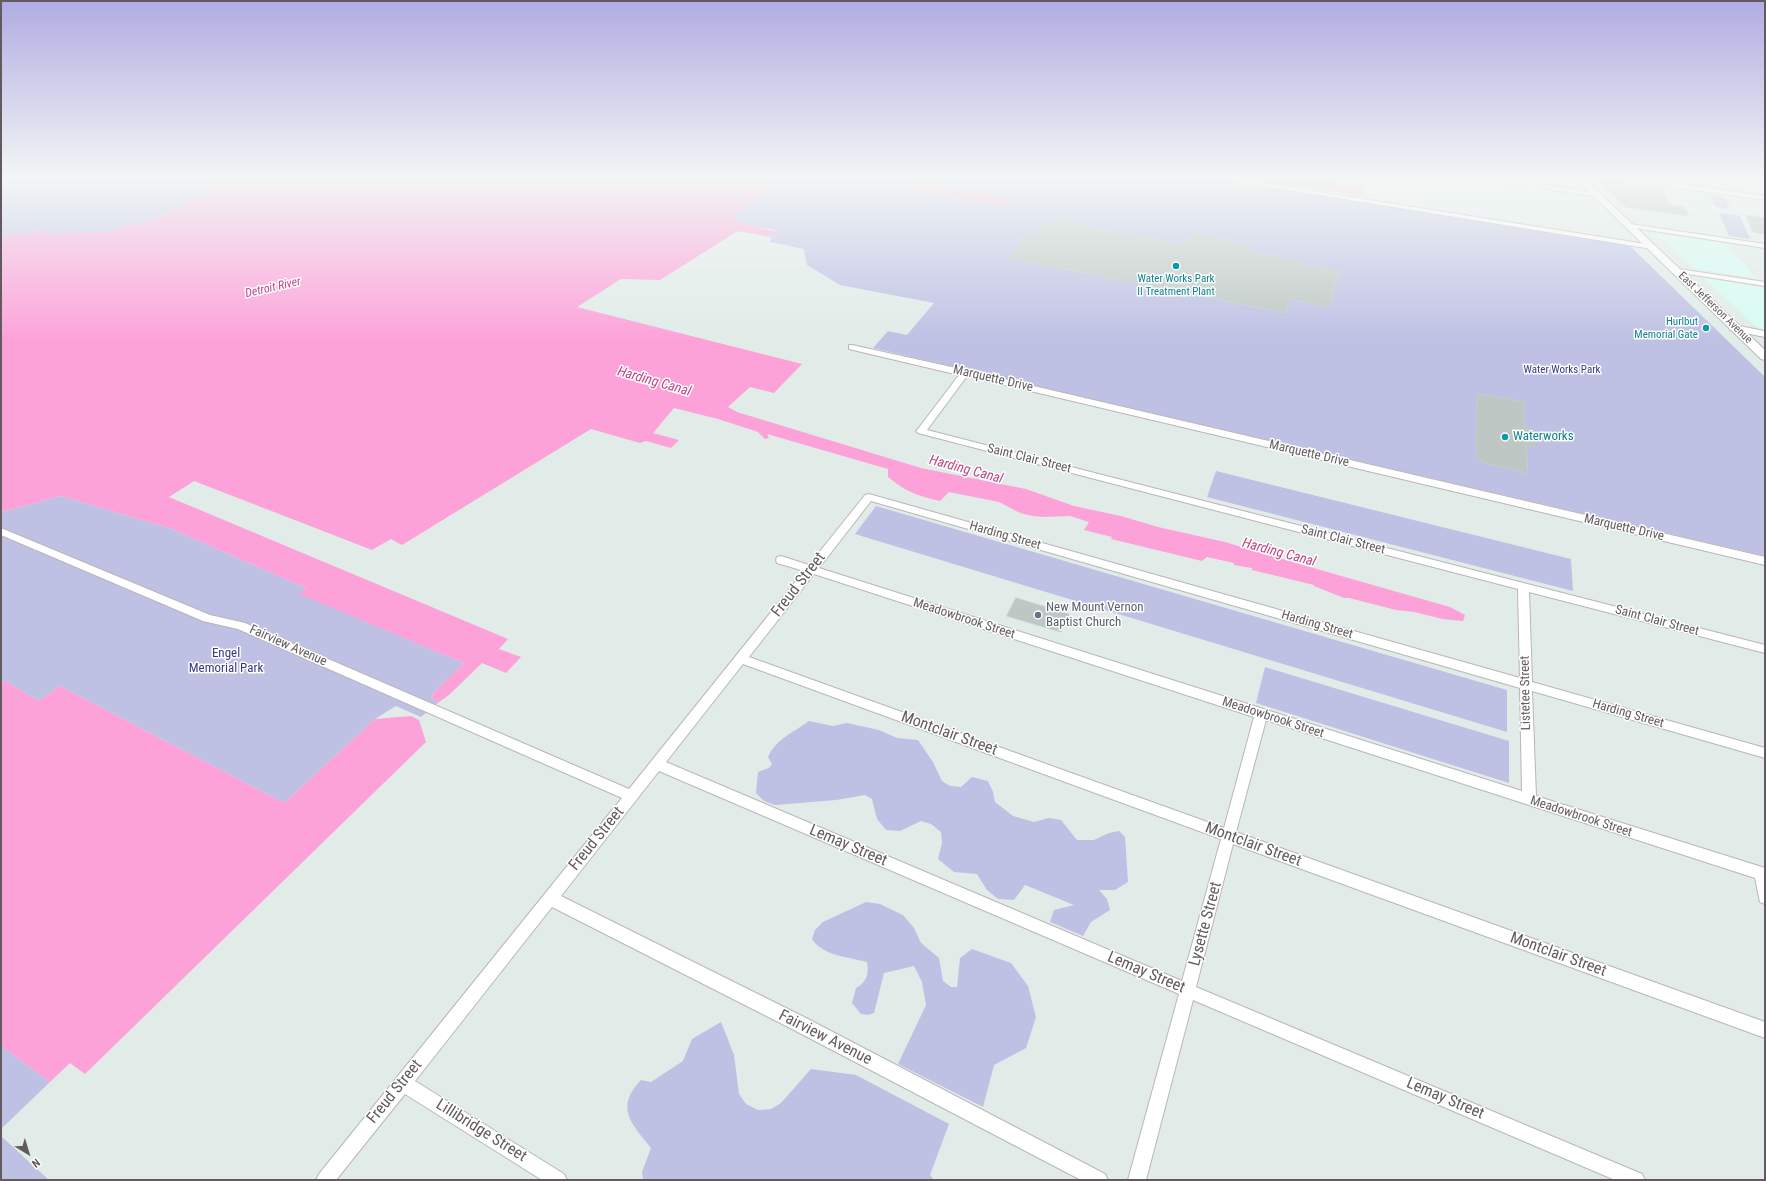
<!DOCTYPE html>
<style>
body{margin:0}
#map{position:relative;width:1766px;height:1181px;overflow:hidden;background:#e1ece9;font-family:"Roboto Condensed",sans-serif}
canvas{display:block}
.frame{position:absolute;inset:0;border:2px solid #625a5e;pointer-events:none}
.north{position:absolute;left:8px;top:1133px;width:40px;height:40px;-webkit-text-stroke:3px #fff;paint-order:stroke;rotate:142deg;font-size:11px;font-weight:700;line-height:16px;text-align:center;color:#625a5e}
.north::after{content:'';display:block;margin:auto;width:14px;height:18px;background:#625a5e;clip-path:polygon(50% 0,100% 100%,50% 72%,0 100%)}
</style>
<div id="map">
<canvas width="1766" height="1181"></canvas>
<div class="frame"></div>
<div class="north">N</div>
</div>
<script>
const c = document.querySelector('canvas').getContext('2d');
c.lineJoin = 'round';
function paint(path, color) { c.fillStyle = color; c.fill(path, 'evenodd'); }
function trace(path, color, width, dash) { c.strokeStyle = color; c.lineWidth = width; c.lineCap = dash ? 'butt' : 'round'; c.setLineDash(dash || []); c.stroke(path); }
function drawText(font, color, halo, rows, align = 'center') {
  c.font = font + ' "Roboto Condensed",sans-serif'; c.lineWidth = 3; c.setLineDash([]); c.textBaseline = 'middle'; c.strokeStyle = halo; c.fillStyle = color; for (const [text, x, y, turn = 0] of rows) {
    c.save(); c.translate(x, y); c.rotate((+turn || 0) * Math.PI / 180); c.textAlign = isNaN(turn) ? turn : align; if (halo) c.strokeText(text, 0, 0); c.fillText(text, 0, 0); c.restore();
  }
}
paint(new Path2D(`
 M1655,233L1722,243L1745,264L1755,278L1695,269Z
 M1703,278L1765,288V330L1759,329Z`), '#d6fdf2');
paint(new Path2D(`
 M1,177H198L209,193L160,217L108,232L42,234L43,231L1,235Z
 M796,177H837L996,206L1004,194L1001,195L890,177H1202L1628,244L1765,377V556L873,348L888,331L907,335L934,303L840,285L807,265L804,249L770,242L771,237L777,231L741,223L731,214Z
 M1713,195L1725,198L1730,206L1724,209L1715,206L1710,196Z
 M1719,213L1740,216L1750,239L1729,236Z
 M1216,471L1571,559L1573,591L1207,497Z
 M61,496L172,529L306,588L300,594L464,663L437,689L431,698L439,702L421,717L396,706L375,719L284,803L60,686L39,701L5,681L1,682V512Z
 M876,506L1507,690V732L855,534Z
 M1265,667L1509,741V783L1256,703Z
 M809,721L833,726L847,723L879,730L897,738L918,740L933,762L942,781L950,786L961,787L972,777L988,781L993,792L995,802L1013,816L1034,822L1049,818L1061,820L1077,840H1094L1109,833L1119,831L1125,837L1128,882L1115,890H1099L1107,899L1110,910L1091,922L1083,936L1050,922L1054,910L1074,905L1025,885L1014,900L998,899L987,890L977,874L954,872L938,859L942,843L941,832L931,824L921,821L900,831L886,830L877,819L872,799L865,795L836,800L775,805L764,801L756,793L758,772L769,768L772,764L768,757C775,740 794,732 809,721Z
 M866,902L880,904L903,915L914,928L921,943L939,958L943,981L951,987H957L960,958L972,949L1011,963L1028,986L1036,1017L1026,1048L994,1065L983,1107L898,1064L926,1005L922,982L914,966L884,973L874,1013L868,1015L861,1014L852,1003L856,988C867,982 869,974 867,962C848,957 823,956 812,939L815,930L823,922Z
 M721,1022L734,1055L739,1094L746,1104L758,1110L771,1109L781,1103L811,1069L856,1075L949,1124L930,1175L934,1180H643L642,1172L651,1148C632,1124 614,1108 641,1080L651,1082L683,1061L692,1039Z
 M1,1046L50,1082L1,1129Z
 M1,1136L49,1180H1Z`), '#bec0e4');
paint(new Path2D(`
 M198,177H796L732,214L741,223L777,232L771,237L738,231L660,280L621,279L577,307L802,364L774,393L750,387L728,407L737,412L921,468L1026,489L1074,506L1121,516L1158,527L1225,542L1268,555L1450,607L1465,615L1463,621L1443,619L1414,612L1396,610L1349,598H1344L1314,586V585L1252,570V568L1234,565V563L1207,557L1202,561L1111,539L1112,537L1084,530L1089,522L1070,516L1043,517L1033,516L1020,513L999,502L949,492L940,501C916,495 908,493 888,477V469L767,434L769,438L765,439L758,432L718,419L674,408L653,433L679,440L671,448L646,441L640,443L591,429L402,545L391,539L372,550L194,481L169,497L508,639L499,649L521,657L506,673L482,663L449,695L439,702L431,698L437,689L464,663L299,594L306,588L172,529L61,496L1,512V235L44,231L42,233L108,232L160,217L209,193Z
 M837,177H890L1001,195H1006L1001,198L1014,201L1006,206H996Z
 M1249,177H1328V180L1363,186L1361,196L1301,186L1299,190L1264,185L1266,180Z
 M5,681L39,701L60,686L284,803L375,719L411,716L419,720L426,742L85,1074L70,1063L50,1082L1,1046V682Z`), '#fda1d9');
const building = new Path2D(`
 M1595,178L1662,188L1668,204L1685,207L1689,216L1626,207Z
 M1746,215L1765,218V234L1753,232Z
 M1062,218L1079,221L1077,224L1088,226L1087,227L1182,245L1184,241L1188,242L1193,233L1225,238L1224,241L1252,246L1249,251L1302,261L1301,264L1339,271L1329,307L1290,299L1286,313L1008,258L1027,235L1036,236L1049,220L1059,222Z
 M1483,394L1524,402L1525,428L1533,430L1535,447L1526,445L1528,473L1483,463V461L1476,459L1477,395L1483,396Z
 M1016,598L1069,614L1061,632L1007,616Z`);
paint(building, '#bec7c4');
trace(building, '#c0d1cb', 1);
const minor = new Path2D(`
 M1209,177H1225L1652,245L1655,247L1652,249Z
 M1473,177H1489L1597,193L1600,195L1597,197Z
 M1630,224L1765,244V248L1628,227V225Z
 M1672,268L1765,282V286L1675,272H1672Z
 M849,345H852L965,370L1765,557V565L967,376L927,430L1765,645V653L1529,592L1532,682L1765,748V758L1532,691L1536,796L1765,868V904L1760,902L1755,878L1266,720L1236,832L1765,1022V1038L1233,844L1196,987L1642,1174L1645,1180H1615L1193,1000L1146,1180H1128L1179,994L659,771L561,896L806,1018L1105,1174L1108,1180H1081L794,1030L552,907L415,1081L564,1174L567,1180H542L405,1094L336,1180H316L319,1174L622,798L238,629L203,621L1,535V528L210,615L245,623L629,789L804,571L777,563L776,560L777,557L781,556L809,565L865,495L869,494L1520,678L1518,589L918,433L916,431L918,429L959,375L849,349ZM871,501L1520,688L1522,791L819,568ZM814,574L1254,717L1224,828L749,657ZM743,664L1221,839L1182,981L666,762Z`);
const tertiary = new Path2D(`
 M1,177H7L1,180Z
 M1608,177H1630L1765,196V200L1612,179Z
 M1734,325L1765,331V337L1730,330L1729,328Z`);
const secondary = new Path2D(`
 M1574,177H1583L1765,350V360L1761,359Z`);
trace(minor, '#bcb4b8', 2);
trace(tertiary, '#bcb4b8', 2);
trace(secondary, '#beb5b9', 2);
paint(minor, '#fff');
paint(tertiary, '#fff');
paint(secondary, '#fff');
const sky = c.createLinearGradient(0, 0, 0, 342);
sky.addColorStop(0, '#b0ace2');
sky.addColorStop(0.52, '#f2f6f5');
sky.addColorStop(1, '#f2f6f500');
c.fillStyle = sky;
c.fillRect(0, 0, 1766, 342);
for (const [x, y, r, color] of [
 [1176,266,4,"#0f9aa8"],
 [1706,328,4,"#0f9aa8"],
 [1505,437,4,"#0f9aa8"],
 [1038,615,4,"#6b7280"]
]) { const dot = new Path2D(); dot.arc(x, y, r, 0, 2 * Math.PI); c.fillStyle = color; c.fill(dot); trace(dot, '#fff', 1.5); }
drawText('11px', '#0d838f', '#fff', [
 ["Water Works Park",1176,279],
 ["II Treatment Plant",1176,292],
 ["Hurlbut",1698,322,"right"],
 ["Memorial Gate",1698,335,"right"]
]);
drawText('11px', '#625a5e', '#fff', [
 ["East Jefferson Avenue",1715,308,44]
]);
drawText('11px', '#373784', '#fff', [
 ["Water Works Park",1562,370]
]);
drawText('italic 12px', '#bf4487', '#fff', [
 ["Detroit River",273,288,-13]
]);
drawText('13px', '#625a5e', '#fff', [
 ["Marquette Drive",993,379,13],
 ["Marquette Drive",1309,454,13],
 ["Saint Clair Street",1029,459,14],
 ["Marquette Drive",1624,528,13],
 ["Harding Street",1005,536,16],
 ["Saint Clair Street",1343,540,14],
 ["Meadowbrook Street",964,619,18],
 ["Saint Clair Street",1657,621,15],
 ["Harding Street",1317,625,16],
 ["Fairview Avenue",288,646,24],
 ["Listetee Street",1526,693,-91],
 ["Harding Street",1628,714,16],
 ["Meadowbrook Street",1273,718,18],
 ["Meadowbrook Street",1581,817,18]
]);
drawText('13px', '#0d838f', '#fff', [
 ["Waterworks",1513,437]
], 'left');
drawText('13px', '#5b616d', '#fff', [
 ["New Mount Vernon",1046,608],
 ["Baptist Church",1046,623]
], 'left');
drawText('13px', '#373784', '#fff', [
 ["Engel",226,654],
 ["Memorial Park",226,669]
]);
drawText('italic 14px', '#bf4487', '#fff', [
 ["Harding Canal",654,382,16],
 ["Harding Canal",966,470,15],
 ["Harding Canal",1279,553,15]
]);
drawText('16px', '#625a5e', '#fff', [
 ["Freud Street",799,585,-52],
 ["Montclair Street",949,734,20],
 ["Freud Street",597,839,-51],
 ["Montclair Street",1253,845,20],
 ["Lemay Street",848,846,23],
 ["Lysette Street",1206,924,-75],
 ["Montclair Street",1558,955,20],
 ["Lemay Street",1146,973,23],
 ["Fairview Avenue",825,1038,27],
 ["Freud Street",395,1092,-51],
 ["Lemay Street",1445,1099,23],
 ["Lillibridge Street",481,1131,32]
]);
</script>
